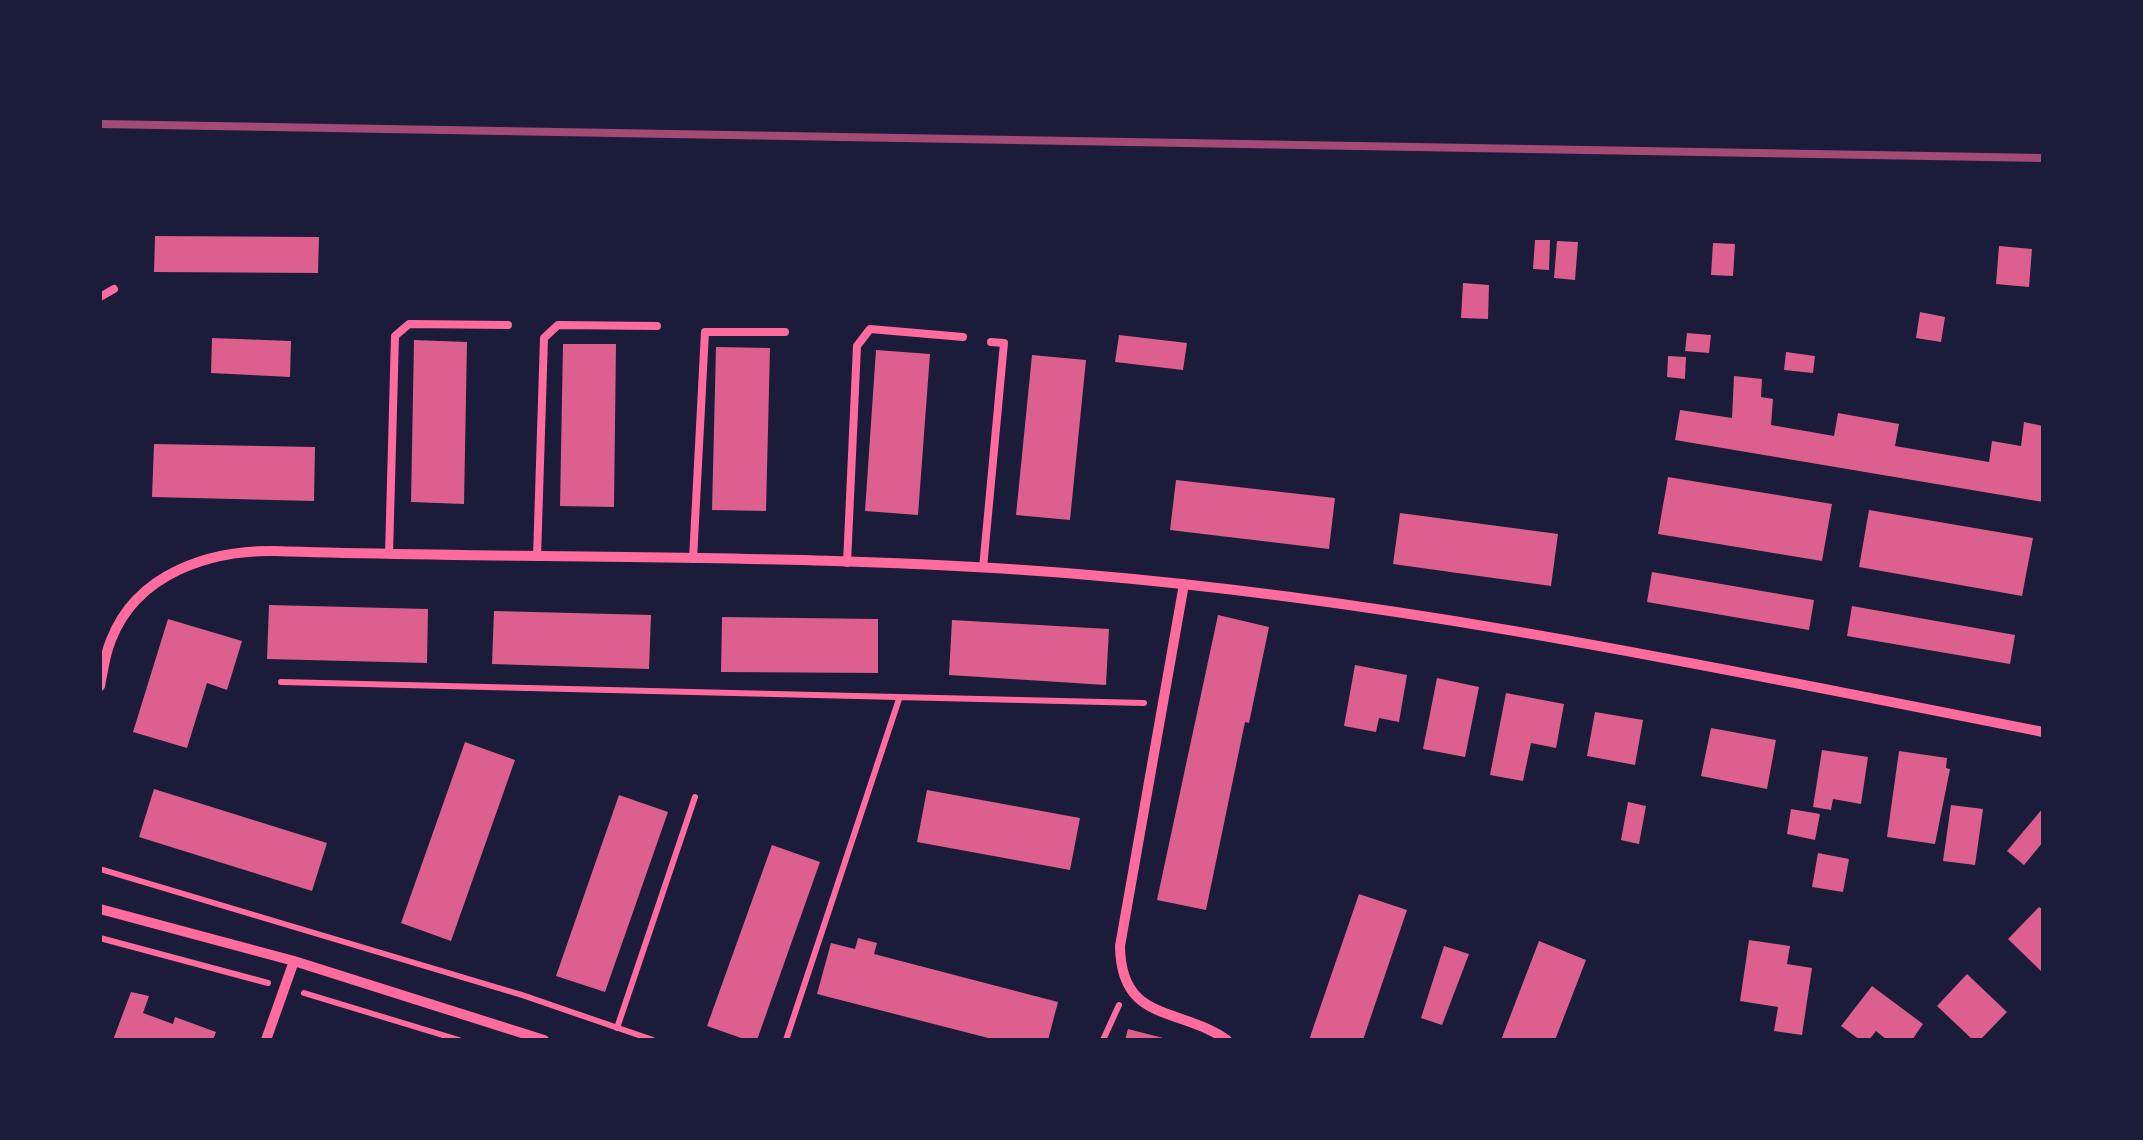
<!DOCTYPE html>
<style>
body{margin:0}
#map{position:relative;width:2143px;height:1140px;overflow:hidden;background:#1b1b3a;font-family:Inter,sans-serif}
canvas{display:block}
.frame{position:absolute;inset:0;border:102px solid #1b1b3a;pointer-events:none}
</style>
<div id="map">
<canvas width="2143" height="1140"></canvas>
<div class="frame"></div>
</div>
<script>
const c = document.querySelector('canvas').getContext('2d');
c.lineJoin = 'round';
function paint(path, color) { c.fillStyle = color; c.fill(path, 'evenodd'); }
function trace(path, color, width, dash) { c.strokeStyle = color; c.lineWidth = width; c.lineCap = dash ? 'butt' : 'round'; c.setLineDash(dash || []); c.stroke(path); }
paint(new Path2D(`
 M155,236L319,237L318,273L154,272Z
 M1535,240H1550L1549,270L1533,269Z
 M1557,241L1578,242L1575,280L1554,278Z
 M1713,243L1735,244L1733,276L1711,275Z
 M1999,246L2032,249L2029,287L1996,284Z
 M1463,283L1489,285L1488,319L1461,318Z
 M1920,312L1945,317L1941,342L1916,338Z
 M1687,333L1711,335L1709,353L1685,351Z
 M1119,335L1187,343L1183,370L1115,362Z
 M212,338L291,341L290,377L211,373Z
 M414,340L467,342L464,504L411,502Z
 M563,344H616L614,507L560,506Z
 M716,347L770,348L766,511L712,510Z
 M876,350L930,354L918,515L865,511Z
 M1786,352L1815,356L1813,373L1784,370Z
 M1032,355L1086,360L1070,520L1016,515Z
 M1668,356L1686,357L1685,379L1667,377Z
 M1734,376L1762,379L1761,397L1773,399L1771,425L1834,436L1838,413L1899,424L1895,446L1989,462L1992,441L2021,446L2024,422L2043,426V502L1675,440L1680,410L1732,418Z
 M154,444L315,447L314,501L152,497Z
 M1668,477L1832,504L1822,561L1658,534Z
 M1176,480L1335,498L1329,549L1170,530Z
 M1869,510L2033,538L2022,596L1859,567Z
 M1400,513L1558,534L1551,586L1393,564Z
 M1652,572L1814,600L1809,630L1647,602Z
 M269,605L428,609L427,663L267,659Z
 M1852,606L2015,635L2010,664L1847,636Z
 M494,611L651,615L649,669L492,664Z
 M1218,615L1269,627L1249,723L1245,722L1206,910L1157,900Z
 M722,617L878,619V673L721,672Z
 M168,619L242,641L227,690L207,683L187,748L133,732Z
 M952,620L1109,629L1106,685L949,675Z
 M1355,665L1407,675L1399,722L1379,718L1376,732L1344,726Z
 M1437,678L1479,687L1465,757L1423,749Z
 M1506,693L1564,704L1556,748L1531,743L1523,781L1490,775Z
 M1595,712L1643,720L1635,765L1587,756Z
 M1711,728L1776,740L1767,789L1701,776Z
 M465,742L515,760L451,941L401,923Z
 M1822,750L1868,757L1861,804L1833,799L1831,810L1813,807Z
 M1899,751L1947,758L1946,768L1950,769L1935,844L1887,837Z
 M154,789L327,843L312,891L139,837Z
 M927,790L1080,818L1070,870L917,842Z
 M619,795L668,812L605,992L556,976Z
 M1628,802L1646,806L1639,844L1621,840Z
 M1951,805L1983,809L1975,865L1943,861Z
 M2043,808V842L2024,865L2007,851Z
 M1791,809L1820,814L1815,840L1787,834Z
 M772,845L820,862L757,1040H747L707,1026Z
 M1818,853L1849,859L1843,892L1812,887Z
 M1359,894L1407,910L1363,1040H1309Z
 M2039,907L2043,910V973L2008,939Z
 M858,938L877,943L874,954L1058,1002L1048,1040H996L817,994L831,943L855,949Z
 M1749,940L1790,946L1787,964L1812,968L1802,1035L1774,1031L1778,1007L1740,1001Z
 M1539,941L1586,960L1555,1040H1501Z
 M1444,946L1469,954L1442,1025L1421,1018Z
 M1967,974L2007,1012L1980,1040H1973L1937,1006Z
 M1872,986L1923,1024L1912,1040H1887L1876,1031L1869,1040H1860L1841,1026Z
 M131,992L149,996L143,1013L173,1024L175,1017L216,1032L213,1040H113Z
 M1128,1029L1167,1039V1040H1125Z`), '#dd5f8e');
trace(new Path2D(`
 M281,682L1144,703
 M100,869L522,995L653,1040
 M100,938L268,983
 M304,993L459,1040
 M617,1028L695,797
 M786,1040L899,699
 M1103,1040L1119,1005`), '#ff6b9d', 6);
trace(new Path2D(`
 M100,297L114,289
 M389,554L395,336L409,324L508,325
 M537,557L544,338L558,325L657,326
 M693,559L705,332H785
 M847,563L857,346L870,329L963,337
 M983,568L1004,343L991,342`), '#ff6b9d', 8);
trace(new Path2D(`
 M1184,584L1120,946C1121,1023 1178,1006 1227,1040
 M100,686C103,671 105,654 111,640C137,573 210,550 275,551C546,560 819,552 1089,575C1411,602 1727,670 2043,732
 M100,909L294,961L544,1040
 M266,1040L294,961`), '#ff6b9d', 10);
trace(new Path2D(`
 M100,124L2043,158`), '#a44b75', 8);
</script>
